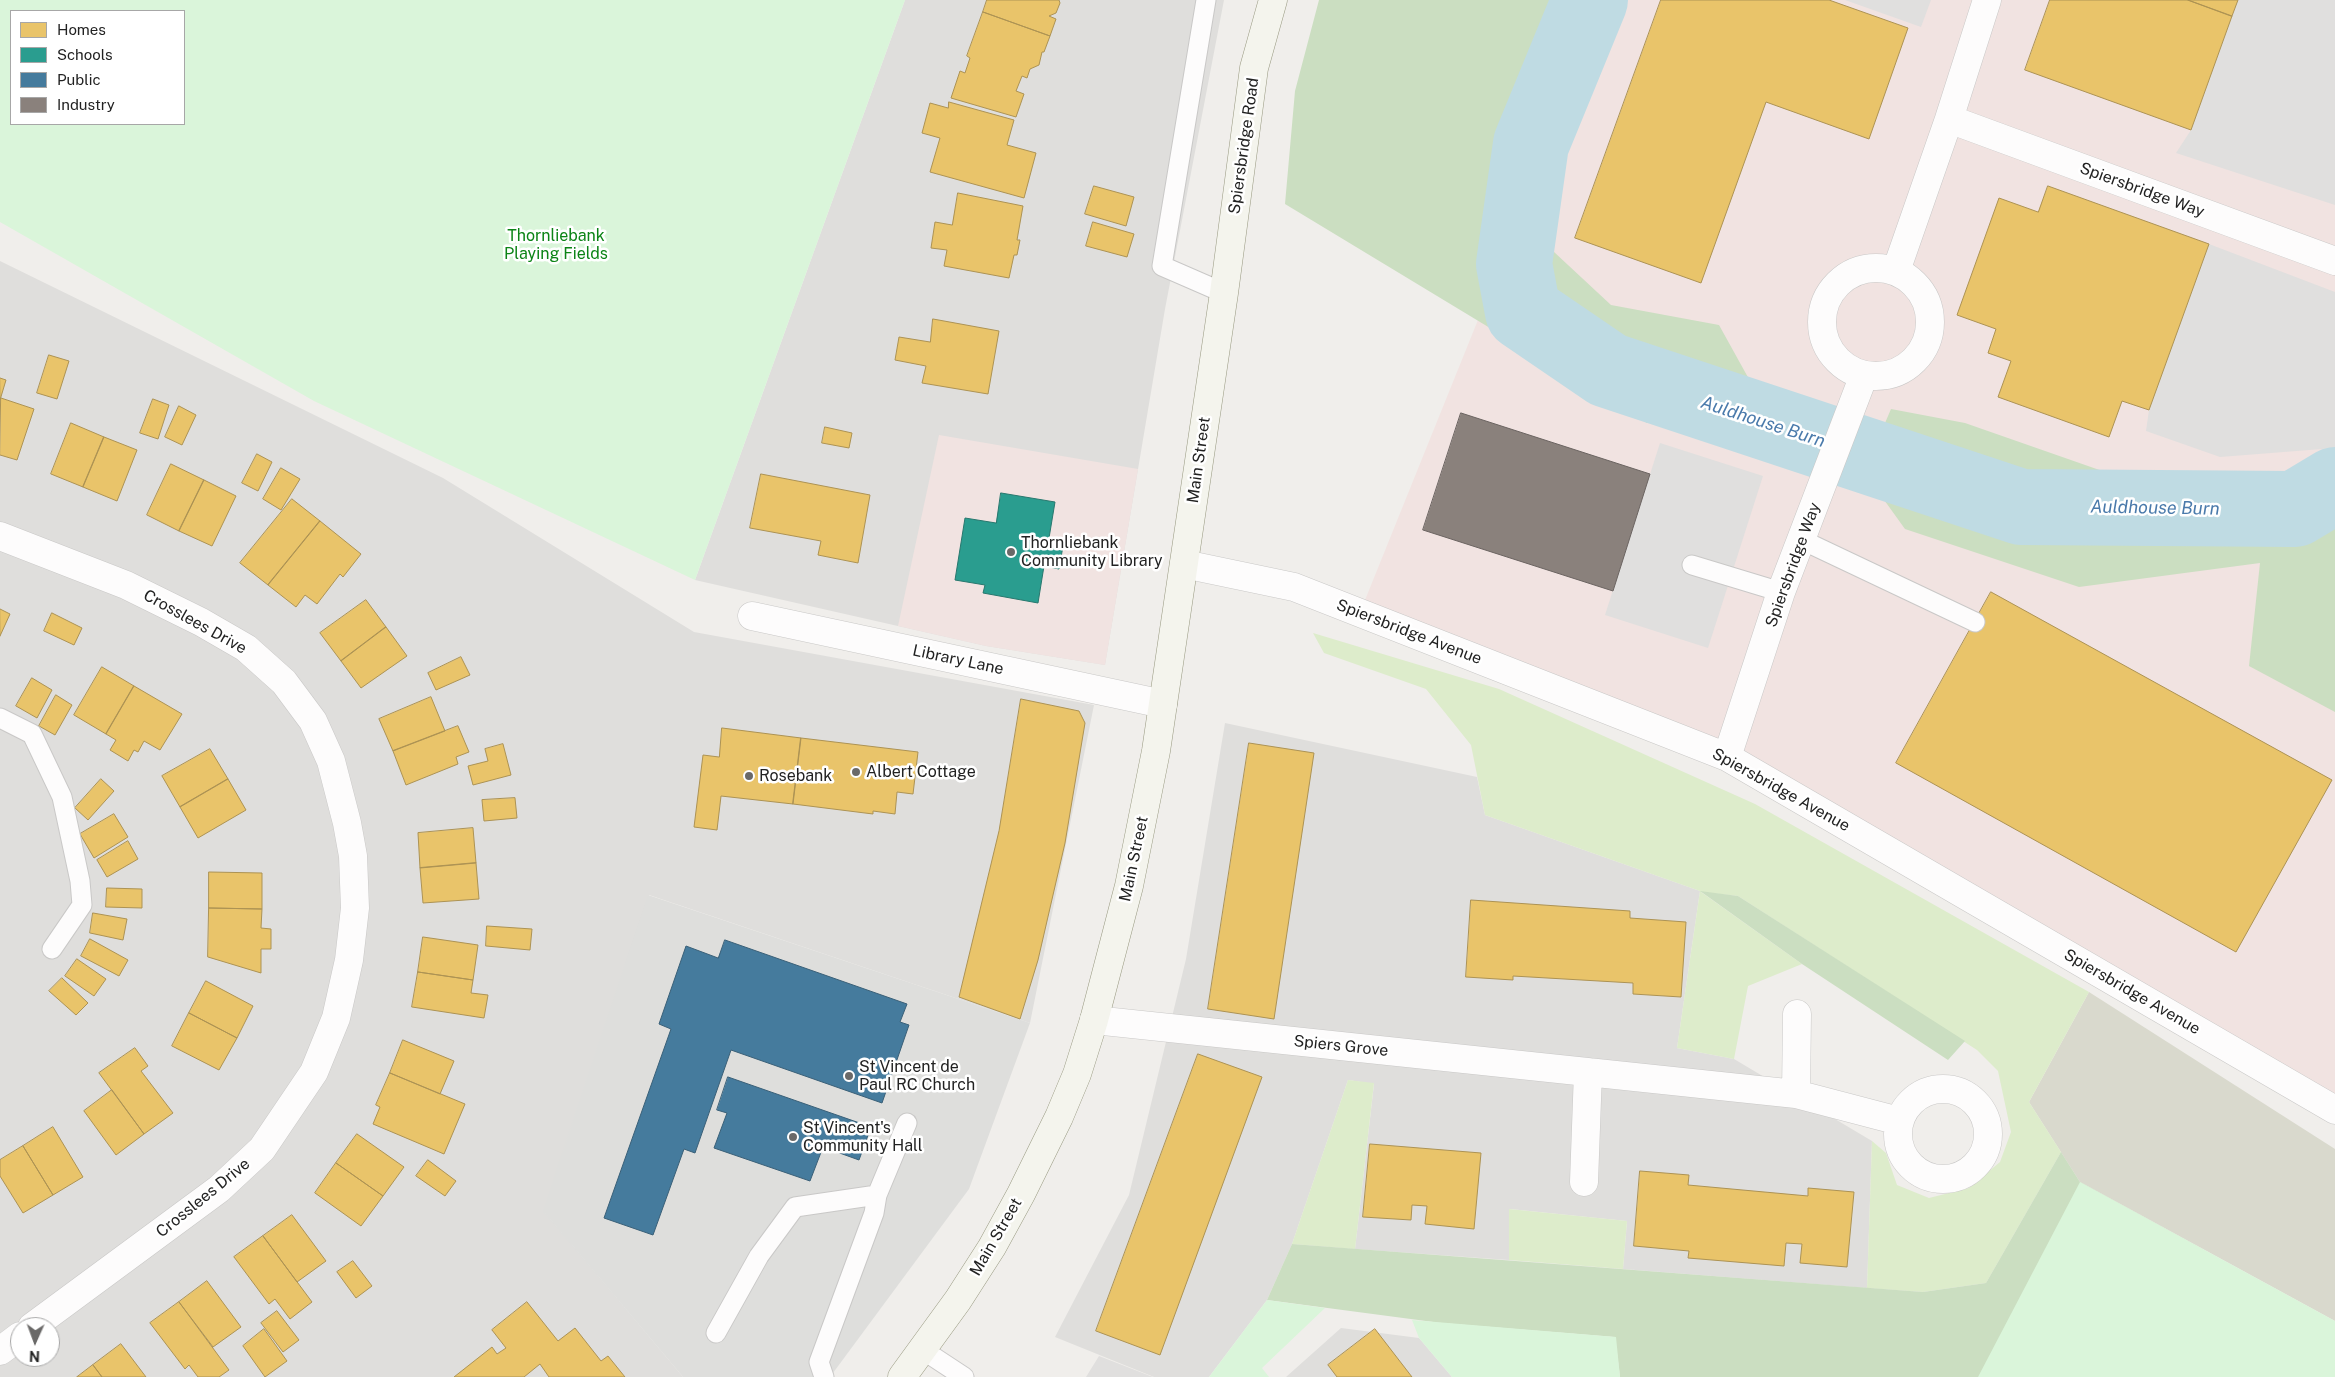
<!DOCTYPE html>
<style>
body{margin:0}
#map{position:relative;width:2335px;height:1377px;overflow:hidden;background:#f0eeeb;font-family:"Public Sans",sans-serif}
canvas{display:block}
.legend{position:absolute;left:10px;top:10px;width:175px;height:115px;box-sizing:border-box;background:#fff;border:1px solid #a7a7a7;margin:0;padding:6px 9px;list-style:none;font-size:15px;color:#222}
.legend li{display:flex;align-items:center;gap:10px;height:25px}
.legend b{width:25px;border:1px solid #a7a7a7}
.north{position:absolute;left:10px;top:1317px;width:50px;height:50px;box-sizing:border-box;background:#fff;border:1px solid #a7a7a7;border-radius:50%;rotate:182deg;font-size:14px;font-weight:700;line-height:20px;text-align:center;color:#222}
.north::after{content:'';display:block;margin:auto;width:18px;height:22px;background:#6a6968;clip-path:polygon(50% 0,100% 100%,50% 72%,0 100%)}
</style>
<div id="map">
<canvas width="2335" height="1377"></canvas>
<ul class="legend">
<li><b style="height:14px;background:#e9c46a"></b>Homes</li>
<li><b style="height:14px;background:#2a9d8f"></b>Schools</li>
<li><b style="height:14px;background:#457b9d"></b>Public</li>
<li><b style="height:14px;background:#8a817c"></b>Industry</li>
</ul>
<div class="north">N</div>
</div>
<script>
const c = document.querySelector('canvas').getContext('2d');
c.lineJoin = 'round';
function paint(path, color) { c.fillStyle = color; c.fill(path, 'evenodd'); }
function trace(path, color, width, dash) { c.strokeStyle = color; c.lineWidth = width; c.lineCap = dash ? 'butt' : 'round'; c.setLineDash(dash || []); c.stroke(path); }
function drawText(font, color, halo, rows, align = 'center') {
  c.font = font + ' "Public Sans",sans-serif'; c.lineWidth = 5; c.setLineDash([]); c.textBaseline = 'middle'; c.strokeStyle = halo; c.fillStyle = color; for (const [text, x, y, turn = 0] of rows) {
    c.save(); c.translate(x, y); c.rotate((+turn || 0) * Math.PI / 180); c.textAlign = isNaN(turn) ? turn : align; if (halo) c.strokeText(text, 0, 0); c.fillText(text, 0, 0); c.restore();
  }
}
paint(new Path2D(`
 M905,0H1224L1165,309L1105,665L986,646L695,580Z
 M0,261L443,478L694,632L1094,705L1030,1023L649,895L544,1211L683,1377H0ZM20,1327H50V1357H20Z
 M1225,723L1477,777L1485,815L1700,891L1677,1048L1734,1059L1872,1141L1867,1288L1623,1269L1627,1221L1510,1209L1509,1260L1355,1249L1374,1084L1348,1080L1292,1244L1267,1300L1209,1377H1154L1055,1337L1129,1195L1186,959Z
 M1341,1328L1419,1338L1452,1377H1286Z`), '#dfdedc');
paint(new Path2D(`
 M1607,0H2335V1105L1722,752L1359,615Z
 M939,435L1138,469L1105,665L986,646L898,626Z`), '#f1e3e1');
paint(new Path2D(`
 M648,895L1030,1023L969,1189L830,1377H683L543,1211Z`), '#dededc');
paint(new Path2D(`
 M2089,992L2335,1149V1321L2080,1182L2029,1102Z`), '#d9d9cd');
paint(new Path2D(`
 M1313,633L1499,689L1755,804L2089,992L2029,1102L2061,1152L1986,1283L1923,1292L1867,1288L1872,1141L1886,1153L1897,1185L1929,1198L1969,1188L2000,1162L2011,1132L1998,1071L1977,1050L1738,896L1701,892L1802,964L1748,986L1734,1059L1677,1048L1700,891L1485,815L1471,745L1426,689L1324,653Z
 M1348,1080L1374,1083L1355,1249L1292,1244Z
 M1509,1209L1627,1221L1623,1269L1509,1260Z`), '#ddeccb');
paint(new Path2D(`
 M1319,0H1614L1525,225L1611,305L1719,325L1760,399L1647,423L1285,204L1295,91Z
 M1891,409L1965,423L2171,495L2335,472V712L2249,666L2260,563L2079,587L1905,529L1864,472Z
 M1700,891L1738,896L1965,1041L1948,1060L1802,964Z
 M2061,1152L2080,1182L2202,1249L2085,1377H1620L1615,1337L1441,1323L1267,1300L1292,1244L1923,1292L1986,1283Z`), '#cbdec1');
paint(new Path2D(`
 M0,0H905L695,580L314,401L0,222ZM184,11V124H11V11Z
 M2080,1182L2335,1321V1377H1978Z
 M1267,1300L1325,1308L1262,1368L1269,1377H1209Z
 M1412,1320L1616,1337L1620,1377H1452L1419,1338Z`), '#daf5da');
paint(new Path2D(`
 M1845,0H1931L1921,27Z
 M2238,0H2335V205L2176,153L2191,130Z
 M2209,244L2335,292V448L2220,457L2146,431L2149,410Z
 M1660,443L1763,476L1708,648L1605,615Z
 M1099,1356L1153,1377H1086Z`), '#e0dfde');
const homes = new Path2D(`
 M987,0H1059L1060,3L1056,13L1049,16L1056,19L1050,36L983,12Z
 M1661,0H1829L1908,28L1869,139L1766,102L1701,283L1575,238Z
 M2050,0H2188L2232,16L2191,130L2025,70Z
 M2188,0H2238L2232,16Z
 M983,12L1050,36L1044,52H1042L1039,65L1030,69L1027,78L1022,76L1016,91L1024,94L1016,117L951,98L960,71L965,73L970,58L967,56Z
 M949,102L1014,120L1007,145L1036,153L1024,198L930,172L940,138L922,133L930,103L948,108Z
 M1094,186L1134,197L1126,226L1085,214Z
 M2048,186L2209,244L2149,410L2122,401L2109,437L1998,397L2011,361L1988,353L1996,329L1957,315L1999,198L2038,212Z
 M958,193L1023,206L1017,240H1020L1017,255H1014L1009,278L944,266L947,250L931,248L935,222L952,225Z
 M1093,222L1134,234L1127,257L1086,246Z
 M933,319L999,331L988,394L922,383L926,366L895,360L899,337L930,342Z
 M49,355L69,361L57,399L37,393Z
 M0,378L6,380L0,400Z
 M1,398L34,409L17,460L0,455Z
 M153,399L169,405L158,439L140,433Z
 M179,406L196,415L182,445L165,437Z
 M71,423L104,437L83,487L51,474Z
 M825,427L852,433L849,448L822,443Z
 M104,437L137,450L117,501L83,487Z
 M257,454L272,462L258,491L242,483Z
 M171,464L204,480L179,531L147,515Z
 M281,468L300,479L281,510L263,499Z
 M761,474L870,495L858,563L818,555L821,541L750,528Z
 M204,480L236,496L212,546L179,531Z
 M292,499L320,521L268,585L240,563Z
 M320,521L361,554L343,577L340,574L317,604L305,595L296,607L268,585Z
 M1991,592L2332,780L2236,952L1896,763Z
 M366,600L386,627L341,661L320,633Z
 M0,609L10,614L0,636Z
 M52,613L82,628L74,645L44,631Z
 M386,627L407,656L361,688L341,661Z
 M461,657L470,675L436,690L428,673Z
 M102,667L134,686L106,734L74,715Z
 M32,678L52,690L37,718L16,706Z
 M134,686L182,714L160,750L144,741L138,752L134,750L128,761L110,750L116,740L106,734Z
 M56,695L72,705L55,735L39,726Z
 M431,697L445,731L393,751L379,719Z
 M1021,699L1079,711L1085,723L1065,843L1038,960L1020,1019L959,997L999,831Z
 M458,726L469,752L456,757L458,764L406,785L393,751Z
 M722,728L801,738L793,804L721,796L717,830L694,827L703,755L719,757Z
 M801,738L918,752L913,794L897,792L895,814L873,811V814L793,804Z
 M1249,743L1314,753L1274,1019L1208,1009Z
 M503,744L511,775L473,785L468,766L488,761L485,749Z
 M210,749L228,779L180,807L162,776Z
 M101,779L114,791L88,820L75,808Z
 M228,779L246,810L198,838L180,807Z
 M515,798L517,818L484,821L482,800Z
 M114,814L128,837L94,858L80,834Z
 M473,828L476,863L420,868L418,833Z
 M128,841L138,859L107,877L97,860Z
 M476,863L479,899L423,903L420,868Z
 M209,872L262,873V909L209,908Z
 M107,888L142,889V908L106,907Z
 M1471,900L1630,911V918L1686,922L1681,997L1633,994V983L1513,976V980L1466,977Z
 M209,908L262,909L261,928L271,929V949H261V973L208,957Z
 M93,913L127,919L123,940L90,933Z
 M487,926L532,929L530,950L486,946Z
 M423,937L478,945L473,980L418,972Z
 M90,939L128,960L119,976L81,956Z
 M77,959L106,979L94,996L65,976Z
 M418,972L473,980L471,993L488,995L484,1018L412,1007Z
 M62,978L88,1003L76,1015L49,991Z
 M206,981L253,1006L237,1038L189,1013Z
 M189,1013L237,1038L219,1070L172,1046Z
 M403,1040L454,1061L440,1094L390,1073Z
 M135,1048L148,1066L141,1071L173,1113L144,1134L99,1073Z
 M1198,1054L1262,1077L1160,1355L1096,1331Z
 M390,1073L465,1104L444,1154L373,1124L380,1107L376,1105Z
 M112,1090L144,1134L116,1155L84,1111Z
 M53,1127L83,1177L53,1195L23,1146Z
 M357,1134L404,1167L383,1196L336,1163Z
 M1370,1144L1481,1153L1474,1229L1425,1224L1427,1206L1412,1205L1411,1220L1363,1217Z
 M23,1146L53,1195L23,1213L0,1176V1160Z
 M428,1160L456,1181L445,1196L416,1176Z
 M336,1163L383,1196L361,1226L315,1193Z
 M1640,1171L1689,1175L1688,1185L1808,1196V1188L1854,1192L1847,1267L1800,1263L1802,1244L1786,1243L1784,1266L1688,1258L1689,1251L1634,1246Z
 M292,1215L326,1261L297,1282L263,1236Z
 M263,1236L312,1302L290,1319L275,1299L269,1304L234,1257Z
 M353,1261L372,1286L356,1298L337,1272Z
 M207,1281L241,1327L213,1347L179,1302Z
 M179,1302L229,1370L219,1377H198L189,1365L185,1369L150,1323Z
 M527,1302L558,1341L575,1328L601,1361L608,1356L625,1377H549L540,1364L524,1377H454L492,1347L497,1354L506,1348L492,1330Z
 M277,1311L299,1340L283,1352L261,1323Z
 M264,1329L287,1361L265,1377L243,1346Z
 M1375,1329L1412,1377H1337L1328,1365Z
 M121,1344L146,1377H102L93,1365Z
 M93,1365L102,1377H77Z`);
paint(homes, '#e9c46a');
trace(homes, '#ad9354', 1);
const schools = new Path2D(`
 M1001,493L1055,502L1048,544L1063,546L1059,569L1044,566L1038,603L983,593L985,585L955,580L965,518L996,523Z`);
paint(schools, '#2a9d8f');
trace(schools, '#28786e', 1);
const public = new Path2D(`
 M725,940L907,1004L900,1022L909,1025L882,1103L731,1050L695,1153L684,1149L653,1235L604,1218L671,1029L659,1024L686,946L718,958Z
 M728,1077L871,1127L859,1160L823,1147L810,1181L714,1148L727,1113L717,1110Z`);
paint(public, '#457b9d');
trace(public, '#3a6078', 1);
const industry = new Path2D(`
 M1461,413L1650,474L1613,591L1423,530Z`);
paint(industry, '#8a817c');
trace(industry, '#6b6461', 1);
trace(new Path2D(`
 M1590,0L1531,144L1514,264L1523,312L1608,370L2021,507L2295,509L2335,485`), '#bfdbe3', 76);
const service = new Path2D(`
 M1206,0L1162,266L1224,293
 M1802,540L1975,622
 M1692,565L1781,592
 M0,718L32,734L62,797L80,881L82,905L52,949
 M877,1195L907,1123
 M716,1333L759,1256L795,1207L877,1195L874,1213L819,1362L824,1377
 M923,1350L964,1377`);
const minor = new Path2D(`
 M1949,119L2335,261
 M1822 322a54 54 0 1 1 108 0a54 54 0 1 1-108 0Z
 M1896,271L1949,119L1987,0
 M0,536L126,585L201,622L246,648L284,682L313,721L331,761L347,823L353,856L355,908L349,960L336,1018L314,1072L262,1149L219,1189L32,1327
 M1184,564L1294,587L1727,757L2335,1110
 M752,616L1163,704
 M1727,757L1781,592L1864,375
 M1094,1020L1796,1094L1899,1121
 M1898 1134a45 45 0 1 1 90 0a45 45 0 1 1-90 0Z
 M1796,1094L1797,1014
 M1584,1182L1588,1072
 M0,1351L20,1336`);
const secondary = new Path2D(`
 M902,1377L958,1300L992,1247L1021,1194L1059,1117L1077,1074L1094,1020L1129,886L1156,751L1224,293L1254,68L1273,0`);
trace(service, '#c9c8c7', 21);
trace(minor, '#c9c8c7', 29);
trace(secondary, '#999a82', 29);
trace(service, '#fdfcfc', 19);
trace(minor, '#fdfcfc', 28);
trace(secondary, '#f4f4ed', 28);
for (const [x, y, r, color] of [
 [1011,552,5,"#6a6968"],
 [856,772,5,"#6a6968"],
 [749,776,5,"#6a6968"],
 [849,1076,5,"#6a6968"],
 [793,1137,5,"#6a6968"]
]) { const dot = new Path2D(); dot.arc(x, y, r, 0, 2 * Math.PI); c.fillStyle = color; c.fill(dot); trace(dot, '#fff', 2); }
drawText('16px', '#222', '#fff', [
 ["Spiersbridge Road",1244,146,-82],
 ["Spiersbridge Way",2142,190,20],
 ["Main Street",1199,460,-82],
 ["Spiersbridge Way",1793,565,-70],
 ["Crosslees Drive",195,622,29],
 ["Spiersbridge Avenue",1409,632,21],
 ["Library Lane",958,660,12],
 ["Spiersbridge Avenue",1781,790,29],
 ["Main Street",1134,859,-78],
 ["Spiersbridge Avenue",2132,992,30],
 ["Spiers Grove",1341,1046,6],
 ["Crosslees Drive",203,1198,-39],
 ["Main Street",996,1237,-60]
]);
drawText('16px', '#0c8416', '#fff', [
 ["Thornliebank",556,236],
 ["Playing Fields",556,254]
]);
drawText('16px', '#222', '#fff', [
 ["Thornliebank",1021,543],
 ["Community Library",1021,561],
 ["Albert Cottage",866,772],
 ["Rosebank",759,776],
 ["St Vincent de",859,1067],
 ["Paul RC Church",859,1085],
 ["St Vincent's",803,1128],
 ["Community Hall",803,1146]
], 'left');
drawText('italic 18px', '#4a7aab', '#fff', [
 ["Auldhouse Burn",1763,422,18],
 ["Auldhouse Burn",2155,508,1]
]);
</script>
